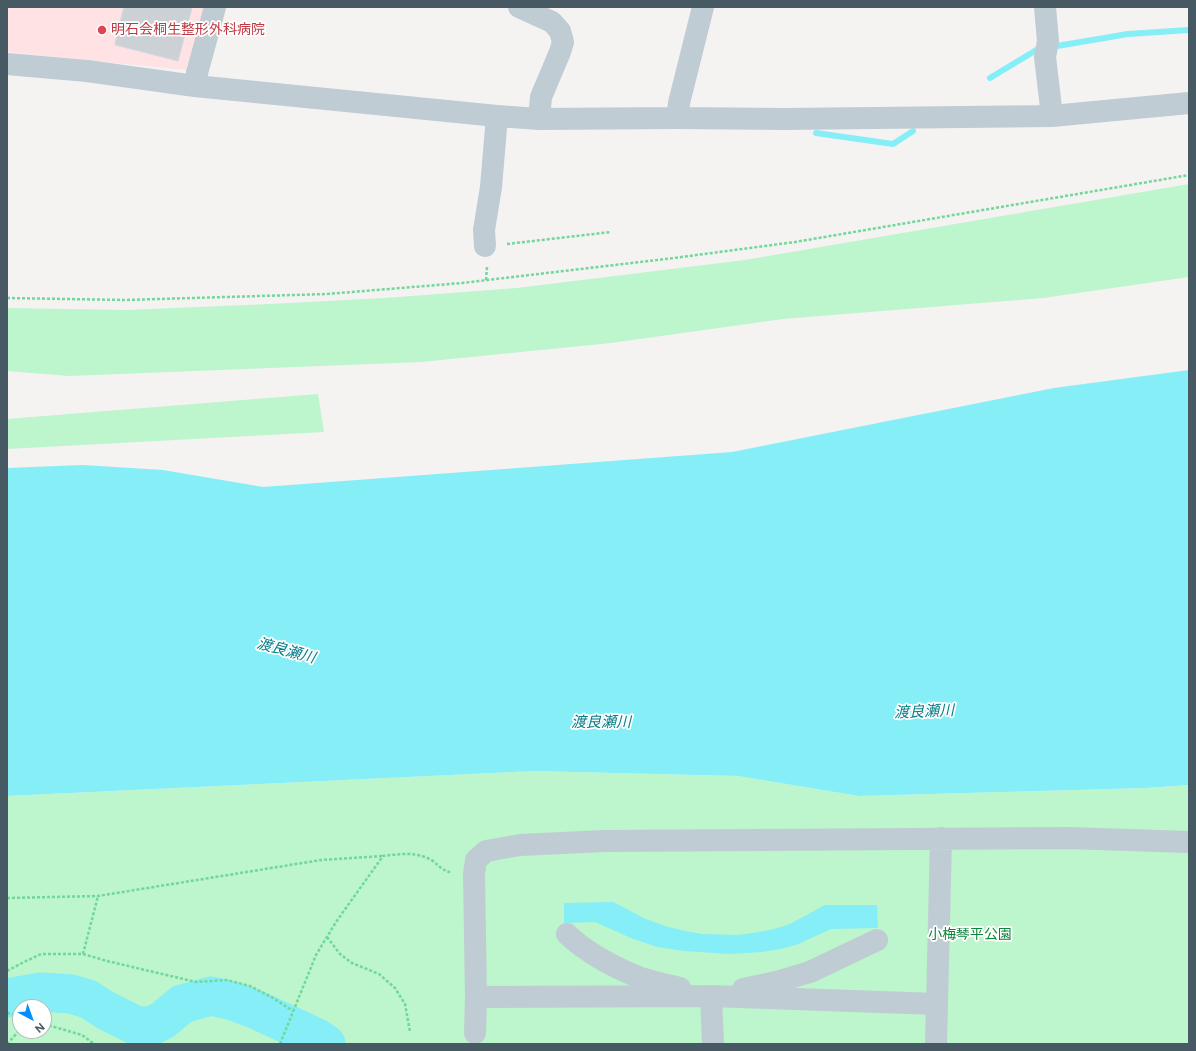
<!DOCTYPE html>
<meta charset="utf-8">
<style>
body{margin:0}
#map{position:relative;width:1196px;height:1051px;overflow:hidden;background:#f5f2f2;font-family:Figtree,sans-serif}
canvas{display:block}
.frame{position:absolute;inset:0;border:8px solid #475962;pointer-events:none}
.north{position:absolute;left:12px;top:999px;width:40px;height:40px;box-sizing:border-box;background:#fff;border:1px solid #b5bdc0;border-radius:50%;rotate:139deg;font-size:11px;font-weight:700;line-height:16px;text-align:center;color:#475962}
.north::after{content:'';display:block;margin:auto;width:14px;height:18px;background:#048ffc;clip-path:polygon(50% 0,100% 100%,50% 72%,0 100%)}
</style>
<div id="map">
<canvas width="1196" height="1051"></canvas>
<div class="frame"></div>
<div class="north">N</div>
</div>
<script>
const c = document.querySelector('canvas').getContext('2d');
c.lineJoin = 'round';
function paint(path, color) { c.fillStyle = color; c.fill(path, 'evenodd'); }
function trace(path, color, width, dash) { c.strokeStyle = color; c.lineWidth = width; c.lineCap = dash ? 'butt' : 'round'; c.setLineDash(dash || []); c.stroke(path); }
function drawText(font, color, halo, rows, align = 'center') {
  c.font = font + ' Figtree,"Noto Sans JP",sans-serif'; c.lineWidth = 3.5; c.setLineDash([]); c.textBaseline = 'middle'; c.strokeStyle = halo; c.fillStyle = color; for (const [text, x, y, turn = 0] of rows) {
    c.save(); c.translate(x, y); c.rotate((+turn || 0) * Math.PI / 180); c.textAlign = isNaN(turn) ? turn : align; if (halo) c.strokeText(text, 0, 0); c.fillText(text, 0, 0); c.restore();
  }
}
paint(new Path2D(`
 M7,7H204L186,70L7,52Z`), '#fee2e4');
paint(new Path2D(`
 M1189,184V277L1043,298L783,319L611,343L421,362L69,376L7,371V308L127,310L270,304L385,298L517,288L745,260Z
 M318,394L324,432L7,449V419Z
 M533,771L738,776L859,796L1146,788L1189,785V1044H7V796ZM20,1007H44V1031H20Z`), '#bdf5cc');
paint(new Path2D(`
 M1189,370V785L1146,788L859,796L738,776L534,771L7,796V468L83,465L163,470L263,487L732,452L1054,388Z
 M613,902L646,919L665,926L685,931L702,934L738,935L753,933L774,929L790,924L825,905H877L878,928L831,929L796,945L780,949L762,952L728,954L685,951L657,947L631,938L595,922L564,923V903Z`), '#85eef7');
trace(new Path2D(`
 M1057,46L1128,34L1189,30
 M990,78L1038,49
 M816,133L893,144L913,131`), '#85eef7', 6);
trace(new Path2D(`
 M7,998L41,992L71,994L88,999L105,1010L137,1026H151L163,1020L182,1004L211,996L233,1001L257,1010L317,1038L326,1044`), '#85eef7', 39);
const building = new Path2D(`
 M124,7L192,8L178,61L115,45Z`);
paint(building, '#cbd1d5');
trace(building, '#d6d9de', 1);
trace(new Path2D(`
 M507,244L611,232
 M486,280L487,267
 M7,298L125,300L327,294L462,283L674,258L795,242L1189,175
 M7,898L98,896L321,860L383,856
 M327,937L340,954L352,963L379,974L395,988L405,1004L410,1032
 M83,954L98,896
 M7,971L24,962L41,954H83L107,961L196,982L227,980L250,986L273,998L293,1011
 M7,1013L20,1016
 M44,1024L82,1035L94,1044
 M7,1044L20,1030
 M280,1044L316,955L336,922L383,856C400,854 417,851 433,861C440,867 442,870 452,873`), '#70d898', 2.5, [3, 2]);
trace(new Path2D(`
 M519,7L552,22L560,31L563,42L560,52L541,97L539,119
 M1045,7L1048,41L1045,57L1052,116
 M7,64L87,71L195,86L497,116L539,119L677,118L785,119L1052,116L1189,103
 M195,86L197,73L215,7
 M677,118L679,103L703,7
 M485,246L484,230L491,187L497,116
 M567,934C585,952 617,969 641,978C654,982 667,985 680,988
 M743,989L776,982L810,972L877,940
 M711,996L713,1044
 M476,997L711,996L937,1004
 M475,1033L476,997L474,874L476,860L486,851L520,845L604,841L1068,838L1189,842
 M936,1044L941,838`), '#bfccd3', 22);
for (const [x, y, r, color] of [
 [102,30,5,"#e0444e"]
]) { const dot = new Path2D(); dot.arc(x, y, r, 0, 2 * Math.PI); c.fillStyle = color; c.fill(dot); trace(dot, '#fff', 1.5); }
drawText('14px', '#be3a42', '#fff', [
 ["明石会桐生整形外科病院",111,30]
], 'left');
drawText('14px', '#0c8339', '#fff', [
 ["小梅琴平公園",970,935]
]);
drawText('italic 15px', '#057e89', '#fff', [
 ["渡良瀬川",286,651,15],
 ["渡良瀬川",924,712,-2],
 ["渡良瀬川",601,723]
]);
</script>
